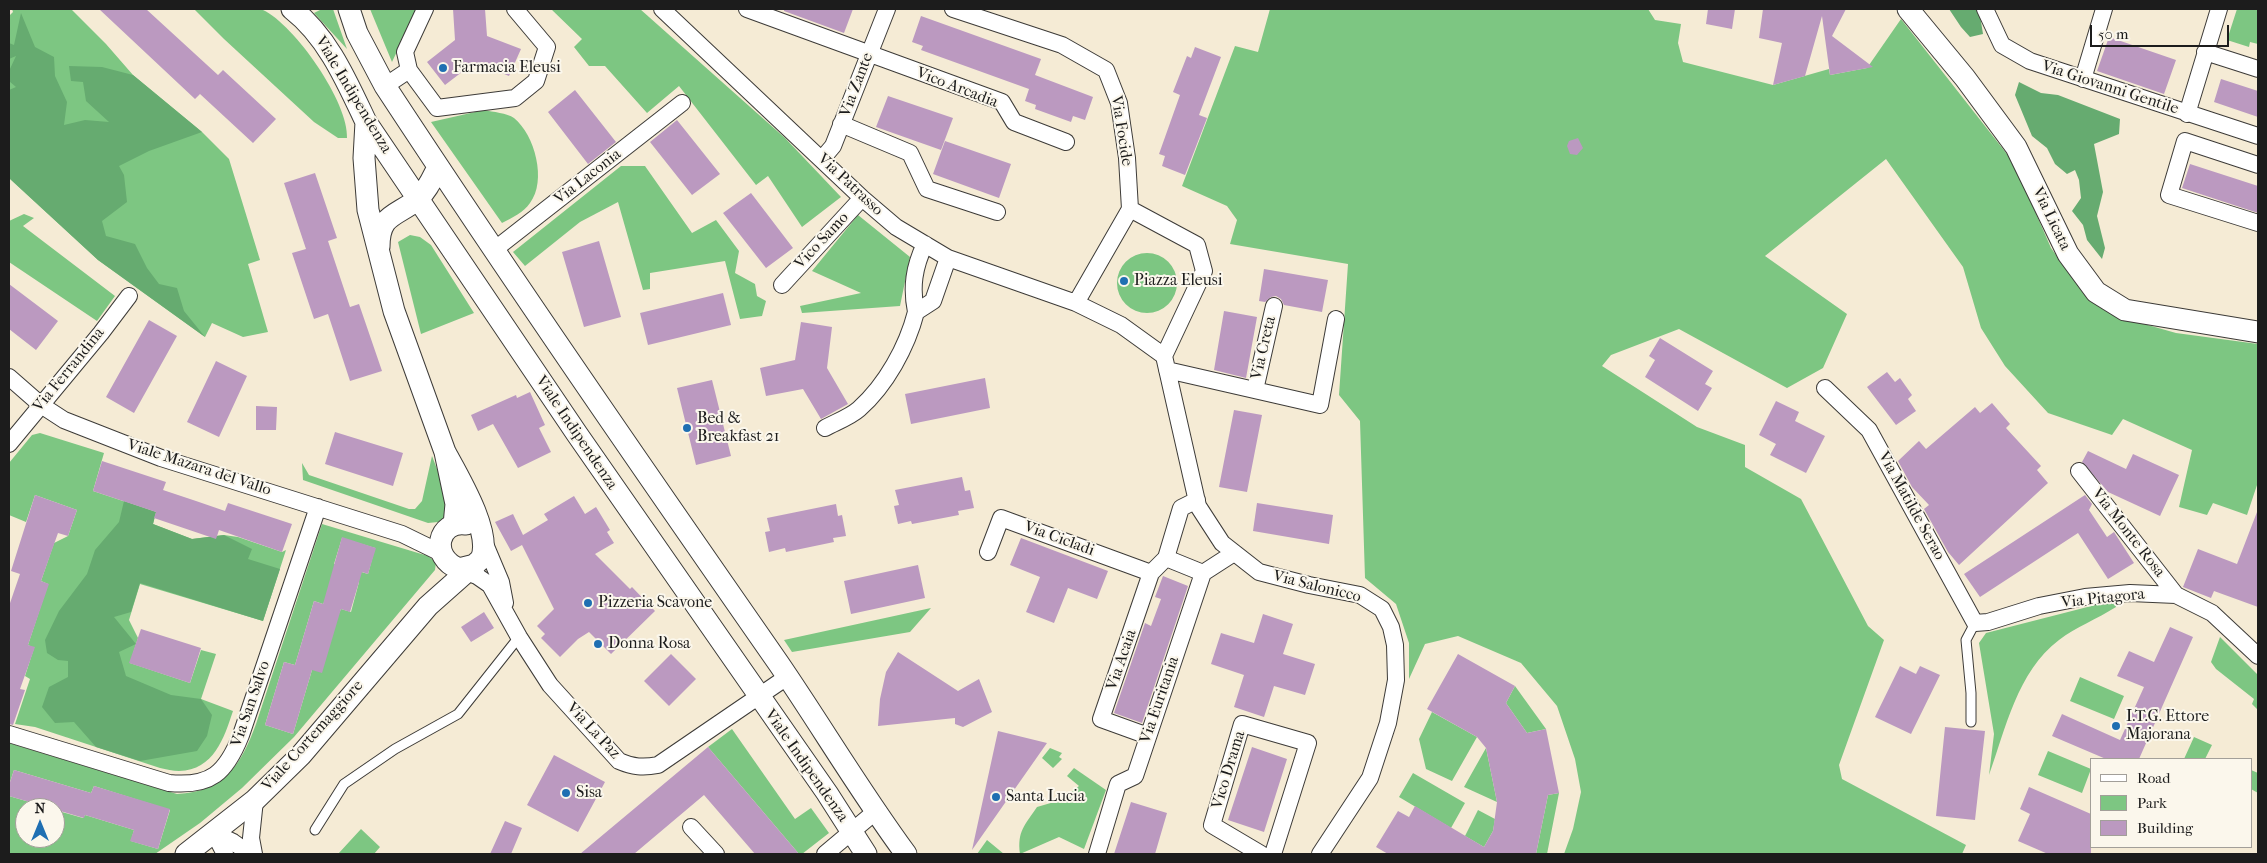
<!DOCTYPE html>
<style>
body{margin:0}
#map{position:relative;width:2267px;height:863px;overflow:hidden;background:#f5ebd5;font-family:"IM FELL French Canon",serif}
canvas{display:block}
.frame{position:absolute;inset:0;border:10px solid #1c1c1c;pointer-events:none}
.legend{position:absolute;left:2090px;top:758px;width:162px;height:90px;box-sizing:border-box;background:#fbf7ec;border:1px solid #a29f99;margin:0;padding:6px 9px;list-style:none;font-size:15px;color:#1c1c1c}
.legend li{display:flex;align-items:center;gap:10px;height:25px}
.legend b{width:25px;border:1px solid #a29f99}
.north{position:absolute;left:15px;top:798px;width:50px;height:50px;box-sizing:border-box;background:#fbf7ec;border:1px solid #a29f99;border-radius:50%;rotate:0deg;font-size:14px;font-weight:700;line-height:20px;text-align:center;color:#1c1c1c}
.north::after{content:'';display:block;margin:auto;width:18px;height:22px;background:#1f6fb2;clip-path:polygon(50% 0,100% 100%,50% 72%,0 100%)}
.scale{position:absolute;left:2090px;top:25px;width:139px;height:22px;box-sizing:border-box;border:2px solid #1c1c1c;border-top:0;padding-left:6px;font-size:15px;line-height:18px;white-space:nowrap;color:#1c1c1c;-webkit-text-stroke:4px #fbf7ec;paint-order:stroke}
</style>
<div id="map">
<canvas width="2267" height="863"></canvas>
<div class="frame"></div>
<ul class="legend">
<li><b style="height:6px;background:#fff"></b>Road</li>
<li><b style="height:14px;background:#7dc682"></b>Park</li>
<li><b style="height:14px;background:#bb99c0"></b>Building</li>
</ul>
<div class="north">N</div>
<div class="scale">50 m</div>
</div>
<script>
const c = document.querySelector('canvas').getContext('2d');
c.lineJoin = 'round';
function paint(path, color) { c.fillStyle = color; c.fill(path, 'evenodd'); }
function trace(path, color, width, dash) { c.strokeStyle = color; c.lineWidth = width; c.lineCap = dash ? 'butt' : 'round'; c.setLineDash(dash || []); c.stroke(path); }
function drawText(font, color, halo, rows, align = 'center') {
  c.font = font + ' "IM FELL French Canon",serif'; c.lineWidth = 4; c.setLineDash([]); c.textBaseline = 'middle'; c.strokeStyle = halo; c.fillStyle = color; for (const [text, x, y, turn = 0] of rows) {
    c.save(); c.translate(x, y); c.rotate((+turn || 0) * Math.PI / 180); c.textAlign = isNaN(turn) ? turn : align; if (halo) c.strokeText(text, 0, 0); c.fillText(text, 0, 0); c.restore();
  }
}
paint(new Path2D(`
 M12,9L72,10L106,44L133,75L202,132L229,159L260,260L248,264L268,332L243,337L212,323L205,337L98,260L9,178V16L13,12Z
 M194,9C207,9 255,5 263,10C295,25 349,103 347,138H338L314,122L224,39Z
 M322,9H333L347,49L314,13Z
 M370,9H417L392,62Z
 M551,9H640L785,138L841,197L802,227L768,176L756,185L679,86L647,113L605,66H589L574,47L582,39Z
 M1270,9H1648L1655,20L1681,24L1678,43L1683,62L1773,85L1829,69L1830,75L1867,68L1901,19L2014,163L2051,248L2072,277L2130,320L2176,333L2258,344V482L2247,515L2213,503L2207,515L2179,507L2192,450L2123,419L2112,435L2048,413L2005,366L1981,328L1963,267L1886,159L1765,256L1847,314L1823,368L1787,388L1679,329L1611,355L1602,366L1697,427L1745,445V467L1801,499L1868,626L1884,640L1839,765L1842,779L1966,845L1962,854H1564L1573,829L1581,792L1575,759L1557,706L1521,663L1458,636L1425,644L1409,679V643L1396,604L1365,578L1360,421L1339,395L1348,264L1230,244L1237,220L1227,206L1182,186L1235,46L1258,52Z
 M2237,9H2258V44L2250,42L2249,47L2227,40Z
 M484,110C493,112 507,113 514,118C535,135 547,181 530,203C524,212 512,218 502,223L431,122Z
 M621,166H645L692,233L716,220L739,251L735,273L755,284L757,296L766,301L762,316L740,319L725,261L650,273V289L643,290L618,202L580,222L525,266L513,252Z
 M24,214L34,218L23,226L115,296L97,321L9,262V221Z
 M858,215L910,257L900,306L802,313L800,306L861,293L812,271Z
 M410,235L420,237L431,245L474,313L421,334L398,242Z
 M1117 283a30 30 0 1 1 60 0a30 30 0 1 1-60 0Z
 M40,433L104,453L93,491L156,512L153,524L192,539L224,535L238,537L282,552L286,550L263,621L140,584L129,620L138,638L130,663L190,683L201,650L216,654L201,699L233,711C224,738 214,770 179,771C173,771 166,769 160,768L35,727L15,724L30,679L25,676L34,648L28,645L48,584L41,581L54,543L68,536L77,510L35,495L26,522L9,515V463L32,435Z
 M432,456L449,500L445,518L438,522L428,523L303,480L302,463L309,475L409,509H415L422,501Z
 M322,524L428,556L436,562L435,570L294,737L242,788L200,823L155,854H9V796L50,808H25V838H55V810L83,818L85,815L134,830L131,841L158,849L170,810L94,786L91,793L14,770L9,785V743L177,794C224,792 241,765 256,724ZM342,538L375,548L368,574L355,570L359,582L351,612L341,609L312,670L293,734L265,725L284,662L295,665L314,601L323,604L345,567L334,564Z
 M2107,602H2116V607C2097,619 2076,627 2059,640C2017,672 2006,728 1989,775L1994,734L1979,643L1986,633Z
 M931,608L910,632L792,652L784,640Z
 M2220,637L2258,675V710L2252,704L2254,699L2216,669L2211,662Z
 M2080,677L2124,696L2114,719L2070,701Z
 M1515,686L1546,729L1527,733L1506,703Z
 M1432,712L1477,737L1452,781L1426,769L1419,739Z
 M732,729L795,819L811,808L829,833L802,854H799L708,747Z
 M2194,737L2212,745L2205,759H2184Z
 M1050,748L1062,753L1059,757L1062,759L1053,768L1042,758Z
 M1486,748L1497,802L1464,787Z
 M2048,751L2091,769L2082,793L2038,775Z
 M1074,768L1106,790L1084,849L1059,837L1020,854C1017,831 1025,825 1037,807L1061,800L1079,786L1067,776Z
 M2251,770L2258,773V793L2251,789Z
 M1413,773L1465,803L1451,828L1399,797Z
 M1559,793L1547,854H1536L1548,795Z
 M1478,810L1495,819L1493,831L1484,847L1465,836Z
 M361,829L380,847L374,854H338Z
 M987,840L1004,854H977Z`), '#7dc682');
paint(new Path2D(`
 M1949,9H1979L1983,34L1970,37L1961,27Z
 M21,13L35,47L54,57L55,76L67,102L64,125L85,120L109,122L86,101L83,82L71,81L69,66L102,67L133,75L202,132L149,151L119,166L124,175L127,202L102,221L106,236L135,244L147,268L159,284L177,288L184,311L205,337L98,260L9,178V90L16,87L9,81V71L16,56L9,59V43L14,45Z
 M2019,82L2041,93L2058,95L2120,119L2119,134L2094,144L2103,192L2097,216L2105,248L2102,259L2087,240L2083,225L2072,211L2081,198L2079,180L2075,170L2067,174L2055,164L2047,148L2032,136L2015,95Z
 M124,501L156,512L153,524L192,539L224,535L252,549L248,559L280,569L263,621L140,583L131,612L114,617L136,644L119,652L126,676L171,695L201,699L212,715L207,736L197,751L140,761L96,747L74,722L55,723L42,707L49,687L68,677V661L58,660L47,653L45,640L59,611L87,574L95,550L119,522Z`), '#66ab70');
paint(new Path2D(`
 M99,9H146L218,75L223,70L276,119L253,143L200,94L195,99Z
 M453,9H485L487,36L521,49L509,76L475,62L445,85L427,62L455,40Z
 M784,9H853L844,33L784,11Z
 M1708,9H1735L1732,29L1706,24Z
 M1763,9H1846L1832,36L1873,67L1830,75L1822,16L1805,76L1773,85L1782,43L1759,38Z
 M921,16L1041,59L1035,75L1093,97L1085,120L1073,116L1071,122L1035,109L1036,105L1025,101L1029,89L921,50L923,46L912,42Z
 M2109,37L2176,60L2164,94L2097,71Z
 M1195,47L1221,57L1199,115L1207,118L1185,175L1162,166L1165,156L1159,154L1180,95L1173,92L1187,56L1191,58Z
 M2221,79L2258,91V117L2214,102Z
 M575,90L616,142L588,164L548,112Z
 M888,96L953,118L941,150L876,127Z
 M677,120L720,174L692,195L650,142Z
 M1578,138L1583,148L1577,155L1570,154L1567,146L1569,141Z
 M945,141L1011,164L999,198L933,174Z
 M2190,164L2258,186V213L2182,188Z
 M315,173L337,238L328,241L350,307L359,304L382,371L350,381L328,314L314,319L292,253L306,249L284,183Z
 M751,193L793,248L766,268L723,213Z
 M599,241L621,317L584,327L562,252Z
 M1264,269L1328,280L1322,312L1284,305L1281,299L1276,296L1271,297L1265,302L1259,301Z
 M9,284L58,321L36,350L9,329Z
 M723,293L731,325L648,345L640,313Z
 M1224,311L1257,317L1246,378L1214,370Z
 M149,320L177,336L134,413L106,397Z
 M801,322L832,327L827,368L848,404L821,419L803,389L766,396L760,368L795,360Z
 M1660,338L1713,371L1705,384L1712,388L1698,411L1645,377L1655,360L1649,356Z
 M216,361L247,376L219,437L187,422Z
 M1887,372L1895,382L1900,378L1912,395L1908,399L1916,411L1896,425L1867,387Z
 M985,378L990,408L911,424L905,394Z
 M712,380L731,456L696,465L677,388Z
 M530,392L545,425L539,428L551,452L518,468L493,424L478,431L471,415L516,395L517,398Z
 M1776,401L1799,412L1795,421L1825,436L1806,473L1770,455L1776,444L1759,435Z
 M1992,403L2010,424L2006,428L2041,466L2037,470L2048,483L1959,565L1948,552L1924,509L1929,505L1912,487L1898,461L1919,441L1926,449L1975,407L1980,413Z
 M256,406L277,407L276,430H256Z
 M1234,410L1262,415L1247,492L1219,487Z
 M335,432L403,453L393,486L325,464Z
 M2088,451L2126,469L2133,454L2179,475L2160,516L2108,492L2082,462Z
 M102,461L166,482L163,490L196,501L225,511L228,503L292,524L282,552L219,530L216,539L154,518L156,512L93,491Z
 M962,477L965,491L970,490L974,508L958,511L959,515L912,524L911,521L898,524L894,506L899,505L895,490Z
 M35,495L77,510L68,536L58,533L41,581L49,584L28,645L35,647L20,689L25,690L13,725L9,724V606L20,574L11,571Z
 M2085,495L2092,504L2089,510L2107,537L2114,532L2134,563L2108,579L2078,533L1980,597L1964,574Z
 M574,496L585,514L596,507L610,530L607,532L614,543L595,554L630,589L632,587L655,611L611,654L589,632L578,639L560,657L541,638L545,634L537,626L554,609L522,545L511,551L495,522L513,514L523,535L548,520L544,514Z
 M1257,503L1333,515L1329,544L1253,531Z
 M836,504L838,516L842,515L846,536L833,538L834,542L786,552L785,548L769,552L765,532L770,531L767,518Z
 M2257,512L2258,607L2214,591L2211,598L2183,587L2198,549L2237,564Z
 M342,537L376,548L368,574L362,572L350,612L341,609L322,673L312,670L293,734L265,725L284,662L295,665L314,601L323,604Z
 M1021,538L1108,571L1097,599L1068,588L1054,623L1026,612L1040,577L1010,565Z
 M918,565L925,598L851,614L844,581Z
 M1163,576L1188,586L1142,723L1114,713L1145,623L1151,626L1161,599L1155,597Z
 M484,612L494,628L471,642L461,627Z
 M1263,614L1293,624L1283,654L1315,664L1305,695L1274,686L1264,717L1234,707L1244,675L1211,664L1221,633L1254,643Z
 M2170,627L2193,637L2139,759H2106L2052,736L2062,714L2120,740L2144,687L2117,676L2129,651L2154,662Z
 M141,629L201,648L190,683L129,663Z
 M898,652L958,691L979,679L992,712L963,727L955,724V718L878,726L880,699L886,672Z
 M671,654L696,679L669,706L644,681Z
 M1458,654L1515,686L1506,703L1527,733L1546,729L1559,793L1548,795L1536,854H1388L1376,847L1398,811L1409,817L1415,806L1484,847L1493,831L1497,802L1486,748L1477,737L1427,709Z
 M1900,666L1916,674L1920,666L1940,675L1911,734L1875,717Z
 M1945,727L1985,731L1975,820L1936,816Z
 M998,731L1047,743L972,850Z
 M708,747L799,854H755L704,795L634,854H580Z
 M1252,747L1287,759L1264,832L1228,820Z
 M554,755L605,782L578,832L527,805Z
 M14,770L91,793L94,786L170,809L158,849L130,841L134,830L85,815L84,818L9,796V785Z
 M2029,787L2091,814V854H2048L2018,841L2030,814L2020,809Z
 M1131,802L1167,813L1155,854H1114Z
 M505,821L522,828L511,854H490Z`), '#bb99c0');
const service = new Path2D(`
 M1971,722V693L1966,640L1975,623
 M315,830L344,784L395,749L458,714L519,637`);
const minor = new Path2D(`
 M425,9L405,52L409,70L437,108L515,98L536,81L547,47L515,9
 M662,9L862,198L896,227L948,258L1076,303L1121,325L1164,356L1204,271L1197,245L1130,209L1076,303
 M747,9L1002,102L1014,122L1066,142
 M953,9L1062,45L1106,70L1119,103L1127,158L1130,209
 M1985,9L2002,45L2030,61L2258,136
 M2205,52L2258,69
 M2083,79L2104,9
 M385,86L409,70
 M2187,114L2219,9
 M841,124L910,153L927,189L997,212
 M822,159L833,146L887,9
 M2258,165L2185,141L2169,195L2258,223
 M925,244C914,267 911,287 916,312L933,301L948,258
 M494,250L682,103
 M782,285L862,198
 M1164,356L1198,506L1222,543L1259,572L1309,585L1360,595L1382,609L1391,627L1395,645L1396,680L1388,723L1370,778L1320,854
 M1167,370L1320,405L1336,319
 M9,377L41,405L64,420L161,458L402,534L441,553
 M1825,388L1869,430L1975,623L1988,622L2039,606L2085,597L2130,593L2176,595L2212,613L2258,656
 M1255,390L1274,306
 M825,428C836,422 850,417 859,409C886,385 907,347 916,312
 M9,444L101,333L129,296
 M2079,471L2176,595
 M1197,500L1181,508L1166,558L1203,573
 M485,544L501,582L505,603
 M988,552L1001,518L1151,573
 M459,569L477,576L490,585L519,637L550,685L619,761C633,767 643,768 658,765L787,677
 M9,734L169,783C211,787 226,773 241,735L318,507
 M1148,736L1101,719L1151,573L1166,558
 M691,827L716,854
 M214,833L233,842L250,854
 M214,833L225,854
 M254,854L251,838L255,800
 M825,854L875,812
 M1097,854L1118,784L1135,776L1203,573L1234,553
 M1261,854L1212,825L1242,724L1308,743L1273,854`);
const tertiary = new Path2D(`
 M292,9C328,37 347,82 366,122L577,434L827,793L866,854
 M349,9L357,33L385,86C513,281 646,473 779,664C822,727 861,793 906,854
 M1908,9L1965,78L2016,147L2068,254L2096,292L2125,310L2258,332
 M366,122L364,158L368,210L394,311L445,452L456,504L454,525
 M379,247C379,215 394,217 417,200C427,191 432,179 438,167
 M466,524C438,520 429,557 459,569L475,565
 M186,854L255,800L301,755L428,606L481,559C493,534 458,476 445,452`);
trace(service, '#3d3b38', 11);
trace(minor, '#3d3b38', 18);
trace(tertiary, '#3d3b38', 23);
trace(service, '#fff', 9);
trace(minor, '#fff', 16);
trace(tertiary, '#fff', 21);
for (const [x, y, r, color] of [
 [443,68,5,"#1f6fb2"],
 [1124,281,5,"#1f6fb2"],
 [687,428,5,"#1f6fb2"],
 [588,603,5,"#1f6fb2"],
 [598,644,5,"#1f6fb2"],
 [2116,726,5,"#1f6fb2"],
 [566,793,5,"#1f6fb2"],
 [996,797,5,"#1f6fb2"]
]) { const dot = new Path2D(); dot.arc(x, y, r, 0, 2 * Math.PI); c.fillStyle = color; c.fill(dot); trace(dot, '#fbf7ec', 2); }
drawText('16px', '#1c1c1c', '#fbf7ec', [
 ["Farmacia Eleusi",453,68],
 ["Piazza Eleusi",1134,281],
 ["Bed &",697,419],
 ["Breakfast 21",697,437],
 ["Pizzeria Scavone",598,603],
 ["Donna Rosa",608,644],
 ["I.T.G. Ettore",2126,717],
 ["Majorana",2126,735],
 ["Sisa",576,793],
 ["Santa Lucia",1006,797]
], 'left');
drawText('16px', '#1c1c1c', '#fbf7ec', [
 ["Via Zante",857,85,-69],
 ["Vico Arcadia",957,88,21],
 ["Via Giovanni Gentile",2110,88,18],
 ["Viale Indipendenza",353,95,59],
 ["Via Focide",1121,131,81],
 ["Via Laconia",588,177,-38],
 ["Via Patrasso",850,185,43],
 ["Via Licata",2051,219,64],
 ["Vico Samo",822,241,-47],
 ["Via Creta",1264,348,-77],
 ["Via Ferrandina",69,370,-51],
 ["Viale Indipendenza",576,433,56],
 ["Viale Mazara del Vallo",199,468,18],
 ["Via Matilde Serao",1911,506,61],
 ["Via Monte Rosa",2128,533,52],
 ["Via Cicladi",1059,539,20],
 ["Via Salonicco",1317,587,14],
 ["Via Pitagora",2103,599,-6],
 ["Via Acaia",1122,660,-71],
 ["Via Euritania",1160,700,-71],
 ["Via San Salvo",251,704,-71],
 ["Via La Paz",593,731,47],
 ["Viale Cortemaggiore",313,736,-48],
 ["Viale Indipendenza",806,766,55],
 ["Vico Drama",1229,770,-73]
]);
</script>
